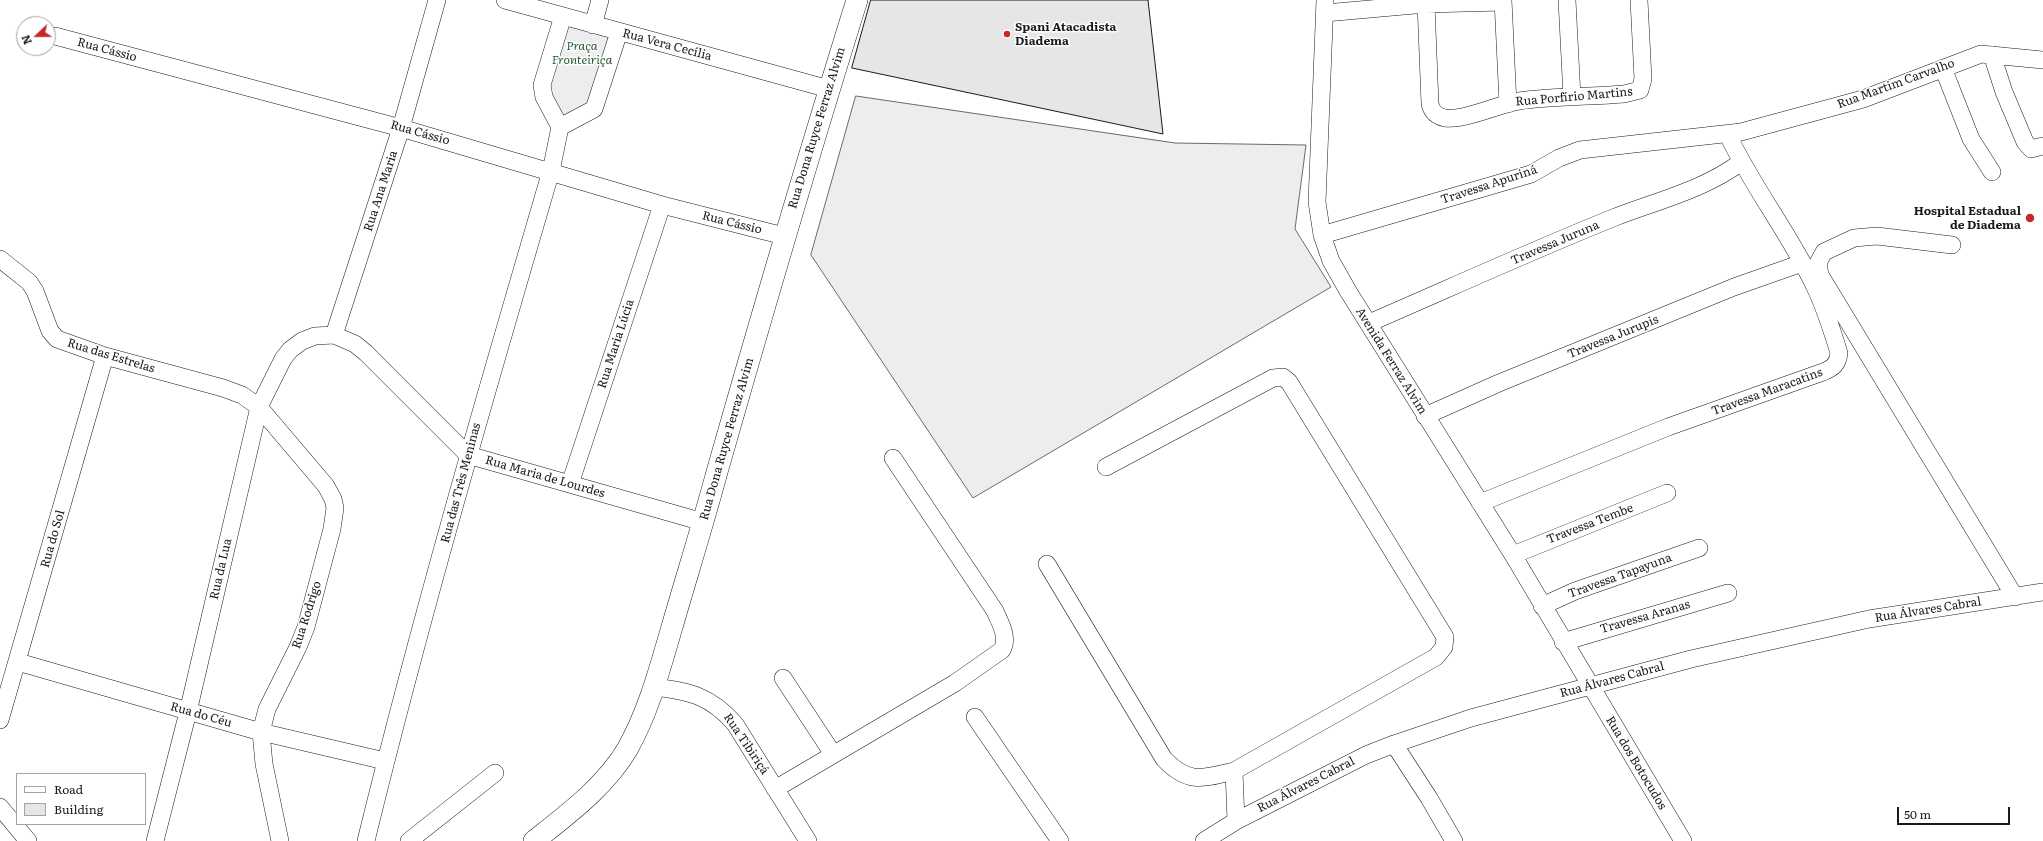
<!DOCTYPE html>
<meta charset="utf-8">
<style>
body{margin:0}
#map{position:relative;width:2043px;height:841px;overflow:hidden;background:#fff;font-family:Literata,serif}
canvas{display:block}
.legend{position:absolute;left:16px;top:773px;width:130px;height:52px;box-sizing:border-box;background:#fff;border:1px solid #a3a3a3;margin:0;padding:5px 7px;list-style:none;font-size:12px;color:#1a1a1a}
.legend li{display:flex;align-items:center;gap:8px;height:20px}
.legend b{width:20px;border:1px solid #a3a3a3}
.north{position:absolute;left:16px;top:16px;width:40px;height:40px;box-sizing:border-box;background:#fff;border:1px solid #a3a3a3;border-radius:50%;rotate:248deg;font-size:11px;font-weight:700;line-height:16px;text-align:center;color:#1a1a1a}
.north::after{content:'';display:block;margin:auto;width:14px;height:18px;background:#c62828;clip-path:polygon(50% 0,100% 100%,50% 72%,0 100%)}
.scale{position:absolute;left:1897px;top:807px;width:113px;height:18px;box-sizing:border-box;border:2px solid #1a1a1a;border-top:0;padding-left:5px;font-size:12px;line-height:14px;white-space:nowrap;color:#1a1a1a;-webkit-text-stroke:3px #fff;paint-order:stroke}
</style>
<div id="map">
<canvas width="2043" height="841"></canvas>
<ul class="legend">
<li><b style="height:5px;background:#fff"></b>Road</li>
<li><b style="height:11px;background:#e6e6e6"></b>Building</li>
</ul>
<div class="north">N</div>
<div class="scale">50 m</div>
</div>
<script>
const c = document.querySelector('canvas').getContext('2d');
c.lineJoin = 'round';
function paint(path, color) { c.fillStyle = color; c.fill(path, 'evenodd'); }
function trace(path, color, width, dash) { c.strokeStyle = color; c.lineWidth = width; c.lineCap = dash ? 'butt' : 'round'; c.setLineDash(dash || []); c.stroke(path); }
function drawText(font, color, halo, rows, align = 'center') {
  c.font = font + ' Literata,serif'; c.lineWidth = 3; c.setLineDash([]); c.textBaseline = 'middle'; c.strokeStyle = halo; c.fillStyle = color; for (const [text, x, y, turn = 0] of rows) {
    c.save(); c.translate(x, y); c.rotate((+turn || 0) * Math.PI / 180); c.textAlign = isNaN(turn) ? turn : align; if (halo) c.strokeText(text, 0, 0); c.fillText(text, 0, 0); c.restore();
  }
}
const built = new Path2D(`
 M563,16L619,32L595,105L560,127L544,97Z
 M856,96L1175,143L1306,145L1295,229L1331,287L973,498L811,255Z`);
paint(built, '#ededed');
trace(built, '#6a6a6a', 1);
const building = new Path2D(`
 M871,0H1148L1163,134L852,68Z`);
paint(building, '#e6e6e6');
trace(building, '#1a1a1a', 1);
const minor = new Path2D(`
 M505,0L829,89
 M1325,0L1317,202L1322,235L1331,261L1348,291L1513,555L1683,841
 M1503,0L1508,104
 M1567,0L1572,97
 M1426,4L1430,104C1432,112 1436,116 1445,118C1464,121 1499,104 1519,101C1554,96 1589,97 1624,94L1640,90L1643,79L1639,0
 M1325,13L1426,4L1503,2
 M593,25L600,0
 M55,36L401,128L662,205L784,236
 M1992,55L2004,92L2025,142L2031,149L2043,146
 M1943,68L1971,139L1992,172
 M560,127L594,109L619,32
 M560,127L544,97L542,85L563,16
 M1322,235L1531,174L1559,158L1580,150L1741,132L1863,99L1981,54L2043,60
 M1952,245L1877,236L1854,238L1824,252L1818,263L1820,275L2015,597
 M0,259L29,282L35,291L50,331L57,339L105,356L223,388L242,395L259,407L326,486L333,499L335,508L332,529L306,627L298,647L267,709L261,732L264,764L280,841
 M1369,323C1450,288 1531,251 1613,218C1656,201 1704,190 1741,162
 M334,335L401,128L437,0
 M1425,416L1499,383L1734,287L1802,263
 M1106,467L1273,378L1283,377L1289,382L1445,637L1444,647L1436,657L1234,771L1236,821
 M570,484L662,205
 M1480,503L1668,427L1823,372C1833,368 1838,364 1839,353C1832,330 1825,308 1815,287C1790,234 1753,188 1728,135
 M1513,555L1667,493
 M1047,564L1164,759C1188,784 1202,779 1234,771
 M1542,606L1575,591L1699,548
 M1563,642L1728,593
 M18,662L261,732L385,761
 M783,678L833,754
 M654,687C689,691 711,696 735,724L808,841
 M975,717L1060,841
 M0,720L105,356
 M1394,744L1429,798L1454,841
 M775,789L955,683L1002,650C1009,637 1000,623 995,611L893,458
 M0,807L28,841
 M155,841L188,712L259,407L283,359L290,350L302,341L315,336L334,335L355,344L366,353L468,455L703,522
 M366,841C421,616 486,393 551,171L560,127
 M409,841L495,773
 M1204,841L1236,821L1366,755L1394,744L1471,718L1691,659L1869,619L2043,592`);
const major = new Path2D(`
 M534,841C568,814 606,786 628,748C649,710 660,668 672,627C687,575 703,524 717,472C762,314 808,157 857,0`);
trace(minor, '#1a1a1a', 18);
trace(major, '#1a1a1a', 22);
trace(minor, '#fff', 17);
trace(major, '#fff', 21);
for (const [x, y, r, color] of [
 [1007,34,4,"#c62828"],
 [2030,218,5,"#c62828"]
]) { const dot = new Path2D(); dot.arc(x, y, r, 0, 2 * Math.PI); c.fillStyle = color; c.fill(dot); trace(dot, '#fff', 1.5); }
drawText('bold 12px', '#1a1a1a', '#fff', [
 ["Spani Atacadista",1015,27],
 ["Diadema",1015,41],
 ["Hospital Estadual",2021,211,"right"],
 ["de Diadema",2021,225,"right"]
], 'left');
drawText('12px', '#1a1a1a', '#fff', [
 ["Rua Vera Cecília",667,45,15],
 ["Rua Cássio",107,50,15],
 ["Rua Martim Carvalho",1896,84,-20],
 ["Rua Porfírio Martins",1574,97,-5],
 ["Rua Dona Ruyce Ferraz Alvim",817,128,-73],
 ["Rua Cássio",420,133,16],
 ["Travessa Apuriná",1489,185,-18],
 ["Rua Ana Maria",381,191,-72],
 ["Rua Cássio",732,223,14],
 ["Travessa Juruna",1555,243,-23],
 ["Travessa Jurupis",1613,337,-22],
 ["Rua Maria Lúcia",616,344,-72],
 ["Rua das Estrelas",111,356,17],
 ["Avenida Ferraz Alvim",1391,361,58],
 ["Travessa Maracatins",1767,392,-20],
 ["Rua Dona Ruyce Ferraz Alvim",727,439,-74],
 ["Rua Maria de Lourdes",545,477,16],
 ["Rua das Três Meninas",461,483,-75],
 ["Travessa Tembe",1590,524,-21],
 ["Rua do Sol",53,539,-74],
 ["Rua da Lua",221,569,-77],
 ["Travessa Tapayuna",1620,576,-20],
 ["Rua Álvares Cabral",1928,610,-9],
 ["Rua Rodrigo",307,615,-72],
 ["Travessa Aranas",1645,617,-16],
 ["Rua Álvares Cabral",1612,680,-15],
 ["Rua do Céu",201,715,16],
 ["Rua Tibiriçá",746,744,56],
 ["Rua dos Botocudos",1636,763,59],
 ["Rua Álvares Cabral",1306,785,-27]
]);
drawText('italic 12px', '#2b5a34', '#fff', [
 ["Praça",582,46],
 ["Fronteiriça",582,60]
]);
</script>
